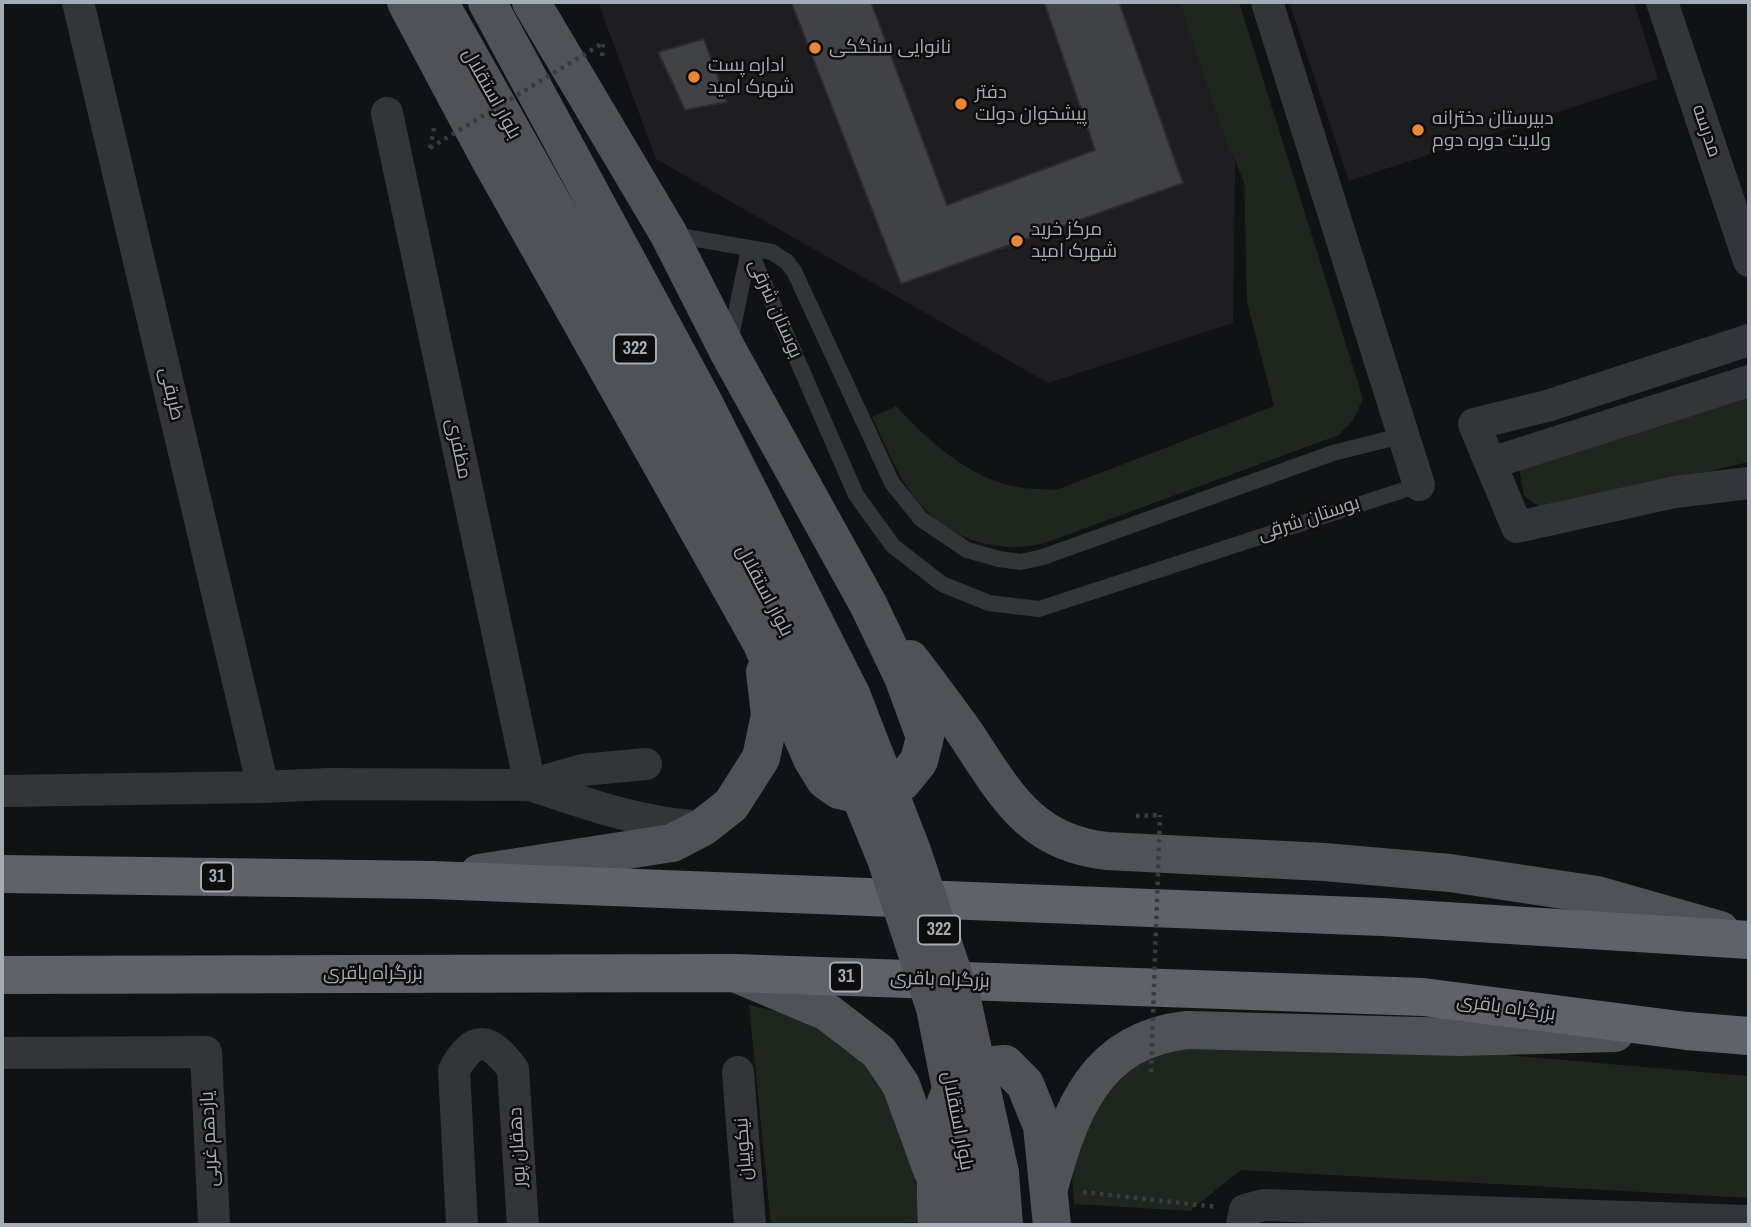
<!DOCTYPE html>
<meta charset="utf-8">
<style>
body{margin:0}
#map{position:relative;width:1751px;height:1227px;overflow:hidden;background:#111213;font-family:"Archivo Narrow",sans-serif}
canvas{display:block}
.frame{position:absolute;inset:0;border:4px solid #a3abb3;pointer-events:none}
</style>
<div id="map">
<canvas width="1751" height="1227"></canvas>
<div class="frame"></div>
</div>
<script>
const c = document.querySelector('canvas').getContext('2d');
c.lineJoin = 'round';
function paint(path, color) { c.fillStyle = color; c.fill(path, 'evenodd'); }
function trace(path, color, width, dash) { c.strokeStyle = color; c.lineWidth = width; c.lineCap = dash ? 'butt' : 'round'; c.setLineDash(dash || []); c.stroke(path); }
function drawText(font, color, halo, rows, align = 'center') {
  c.font = font + ' "Archivo Narrow",Cairo,sans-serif'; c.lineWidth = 5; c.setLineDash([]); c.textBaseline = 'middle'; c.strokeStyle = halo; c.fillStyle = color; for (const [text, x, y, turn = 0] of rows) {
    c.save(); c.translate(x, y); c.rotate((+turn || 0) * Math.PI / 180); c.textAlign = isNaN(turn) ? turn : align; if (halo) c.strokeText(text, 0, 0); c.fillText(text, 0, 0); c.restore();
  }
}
paint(new Path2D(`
 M598,2H1225L1237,40L1233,323L1048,383L656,159Z
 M1289,2H1634L1658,79L1349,181Z`), '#1e1e20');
paint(new Path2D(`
 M1180,2H1239L1363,399L1353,420L1339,435L1045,543C996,555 947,539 915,498C896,474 885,444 872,417L896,406C928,440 969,479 1018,487C1030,489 1044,489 1056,490L1274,406L1247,302L1244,182L1220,124Z
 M1749,398V462L1543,509L1524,496L1519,469Z
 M749,1005L776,1011L833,1033L874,1070L914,1159L919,1222L874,1225H771Z
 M1162,1043L1424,1048L1749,1076V1198L1241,1170L1190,1211L1074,1204L1071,1164L1089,1103Z`), '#1e261e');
const building = new Path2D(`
 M791,2H871L947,205L1095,150L1044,2H1119L1183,183L901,284Z
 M704,39L727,102L685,110L658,52Z`);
paint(building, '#404246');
trace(building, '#2c2c2f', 2);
trace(new Path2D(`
 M602,56L603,43
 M430,148L434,128
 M1136,816L1160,815
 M1083,1192L1217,1207`), '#393c3f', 4.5, [3.5, 5]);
trace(new Path2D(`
 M674,235L772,252L787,262L794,271L892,483L921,519L967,550L999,559L1021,562L1043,557L1333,453L1405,435
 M749,249L856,495L893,546L942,584L989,603L1039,609L1419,485
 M730,342L749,249`), '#333538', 16);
trace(new Path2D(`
 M78,2L263,787
 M1267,2L1419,485
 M1662,2L1749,261
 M387,113L530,785C587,804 643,824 703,827
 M1749,340L1547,406L1474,424L1517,527L1675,492L1749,483
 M1491,463L1749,381
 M2,791L263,787L329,784L530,785L582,770L646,764
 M2,1053L206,1052L214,1225
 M738,1072L750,1225
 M462,1225L454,1070C475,1033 489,1038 513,1069L523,1225
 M1242,1225L1245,1210L1264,1205L1749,1221`), '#333538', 32);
trace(new Path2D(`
 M406,2L488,156L761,642L812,759L825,780L839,790L852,793L880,792L902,782L919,761L925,737L903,677L868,604L728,351L668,233L531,2
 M439,2L669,410L822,702
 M487,2L703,401L851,694
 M910,659C929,684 947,708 965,733C1004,791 1028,843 1107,851L1324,862L1450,873L1597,895L1720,930
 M479,873L672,843L703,827L731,805L761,758L770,715L765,672
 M737,974L827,1012L879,1052L901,1085L932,1170
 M1000,1173L1004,1225
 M968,1174L971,1225
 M1049,1188C1070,1111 1095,1040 1187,1030L1459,1037L1615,1033
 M937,1225C935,1188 931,1107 960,1079C972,1068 989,1065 1005,1064L1025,1084L1042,1126L1052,1225`), '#4f5257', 38);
trace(new Path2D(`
 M2,874L432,880L1382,917L1749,940
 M2,975L735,973L1423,997L1687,1031L1749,1036`), '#5f6369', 38);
trace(new Path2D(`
 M430,148L603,43
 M1151,1072L1160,815`), '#393c3f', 4.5, [3.5, 5]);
trace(new Path2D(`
 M851,694L912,851L962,1000L1000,1173
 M822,702L886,859L935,1008L968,1174`), '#4f5257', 38);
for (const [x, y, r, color] of [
 [815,48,7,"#ec8631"],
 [694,77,7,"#ec8631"],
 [961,104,7,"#ec8631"],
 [1418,130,7,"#ec8631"],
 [1017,241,7,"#ec8631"]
]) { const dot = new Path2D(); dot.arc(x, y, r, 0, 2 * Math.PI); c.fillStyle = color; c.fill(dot); trace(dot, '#0d0d0e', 2.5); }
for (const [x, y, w] of [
 [635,349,42],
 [217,877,32],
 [939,930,42],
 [846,977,32]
]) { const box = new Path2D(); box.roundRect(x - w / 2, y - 14.5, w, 29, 5); c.fillStyle = '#0d0d0e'; c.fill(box); trace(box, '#a3abb3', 2); }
drawText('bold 18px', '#a3abb3', null, [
 ["322",635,349],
 ["31",217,877],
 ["322",939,930],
 ["31",846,977]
]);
drawText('19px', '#a3abb3', '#0d0d0e', [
 ["نانوایی سنگکی",829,48],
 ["اداره پست",708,66],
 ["شهرک امید",708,88],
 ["دفتر",975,93],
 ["پیشخوان دولت",975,115],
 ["دبیرستان دخترانه",1432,119],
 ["ولایت دوره دوم",1432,141],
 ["مرکز خرید",1031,230],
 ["شهرک امید",1031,252]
], 'left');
drawText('19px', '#a3abb3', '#0d0d0e', [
 ["بلوار استقلال",491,94,61],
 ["مدرسه",1706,131,71],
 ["بوستان شرقی",775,309,66],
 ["طریقی",171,394,77],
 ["مظفری",458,449,78],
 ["بوستان شرقی",1309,519,-18],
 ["بلوار استقلال",764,591,62],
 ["بزرگراه باقری",373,974],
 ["بزرگراه باقری",940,980,2],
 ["بزرگراه باقری",1506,1008,8],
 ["بلوار استقلال",957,1121,79],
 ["یازدهم غربی",210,1139,-93],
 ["دهقان پور",518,1147,-93],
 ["نیکوییان",744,1149,-94]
]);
</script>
